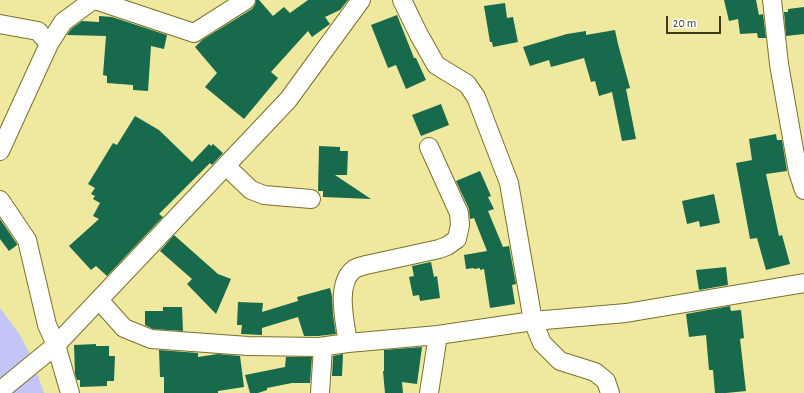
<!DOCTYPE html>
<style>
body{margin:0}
#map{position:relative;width:804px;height:393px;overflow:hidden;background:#efe89f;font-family:"Alegreya Sans",sans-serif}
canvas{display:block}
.scale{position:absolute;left:666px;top:16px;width:55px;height:18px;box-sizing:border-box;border:2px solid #3d3a1c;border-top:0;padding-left:5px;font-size:12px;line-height:14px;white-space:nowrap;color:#3d3a1c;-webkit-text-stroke:3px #fff;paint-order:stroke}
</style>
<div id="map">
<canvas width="804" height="393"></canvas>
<div class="scale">20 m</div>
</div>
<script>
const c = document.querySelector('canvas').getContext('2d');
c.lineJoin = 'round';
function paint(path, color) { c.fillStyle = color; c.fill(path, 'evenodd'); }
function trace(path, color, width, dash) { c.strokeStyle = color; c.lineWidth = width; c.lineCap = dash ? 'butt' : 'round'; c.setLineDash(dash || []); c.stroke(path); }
paint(new Path2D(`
 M0,308L20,335L30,354L44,393H0Z`), '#c3c5f8');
paint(new Path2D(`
 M256,0H259L273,16L284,7L290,13L308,0H348L340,10L325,17L330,24L312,37L308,31L271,72L278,78L244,119L205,87L217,73L195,47L202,40L252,9L255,5Z
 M724,0H756L759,15L763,14L766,38H758L757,33L740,34L738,19L729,21Z
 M505,3L507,18L513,17L518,42L493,47L492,42H490L484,6Z
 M804,7V34L786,36L784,12H788V9Z
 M397,15L414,58H416L426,80L406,89L396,65L388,68L371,25Z
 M99,16L112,17L167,35L164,49L151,46L148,91L133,90V85L107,83V76L103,75L106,36L67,35L71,29L82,21L99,22Z
 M615,30L618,44L630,88L626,89L636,139L622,141L612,92L599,96L595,81L591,82L584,58L551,67L549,60L530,66L523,47L567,34L586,31V35Z
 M441,104L449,125L421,136L412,115Z
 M135,116L159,130L192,162L209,144L211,146L213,144L223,153L212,165L210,163L159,214L163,217L158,222L107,276L96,266L91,270L69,246L99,219L93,216L100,203L93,199L95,196L91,194L95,188L88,184L113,143L117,145Z
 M776,134L777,140H782L787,171L766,174L779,236L782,235L790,264L766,270L757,238L750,239L736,163L752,160L749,139Z
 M319,146L340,147V151H348L347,175H335L371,199L323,197V191H318Z
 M480,171L491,196L488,197L494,209L488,211L503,247L509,246L516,284L512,285L515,304L490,308L484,269L480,270V268L474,269V268L466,269L464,255L487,251L474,218L470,219L469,209L456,181Z
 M714,194L720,223L700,227L699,221L687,224L682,201Z
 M0,219L17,244V245L9,251L0,239Z
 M174,235L218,274L231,279L216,314L187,284L192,279L160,251Z
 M431,262L434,277L437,276L440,298L420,301L419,295L413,296L409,277L414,276L412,266Z
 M726,267L728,285L699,290L696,270Z
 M330,288L332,296L333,315L336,334L318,336H304L298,317L262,328V335L241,334L242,325H237L238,302L263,303L262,312L298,301L297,297Z
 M730,306L731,311L741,310L744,338L740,339L746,391L726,393H715L713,370H709L706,335L689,337L686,314Z
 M163,307H182L183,331L153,329L145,325V311H163Z
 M96,344V346H109V356H115L114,381H107V386L80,387V380H77L75,374L74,345Z
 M422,347L417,384L402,382L403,393H385L383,371H384V350Z
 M159,350L198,353V357L218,354L240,356L244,387L218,391V393H164V377H160Z
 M343,354L342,376H332L333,356Z
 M286,357H312L310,383H292L267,388V390L258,393H250L245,375L285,367Z`), '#176a4b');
const street = new Path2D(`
 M95,0L194,33L246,0
 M402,0L419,35L436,65L467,84L476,97L509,183L533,321L542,343L560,361L595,372L606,381L610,393
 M772,0L779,64L798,172L804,190
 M0,24L38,31L49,44
 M0,151L49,44L63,22L93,0
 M226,166L251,190L264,195L311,199
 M0,200L27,240L47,325L56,345L70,393
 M99,300L124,328L151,339L248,346L319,347L348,343L438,335L533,321L626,313L804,283
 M348,343C345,322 335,284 354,269C358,267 362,266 366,265L439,249L447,246L457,239L460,225L459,213L429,147
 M0,391L56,345L288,100L361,0
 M320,393L323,347
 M429,393L438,335`);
trace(street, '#797129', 20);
trace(street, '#fff', 18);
</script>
